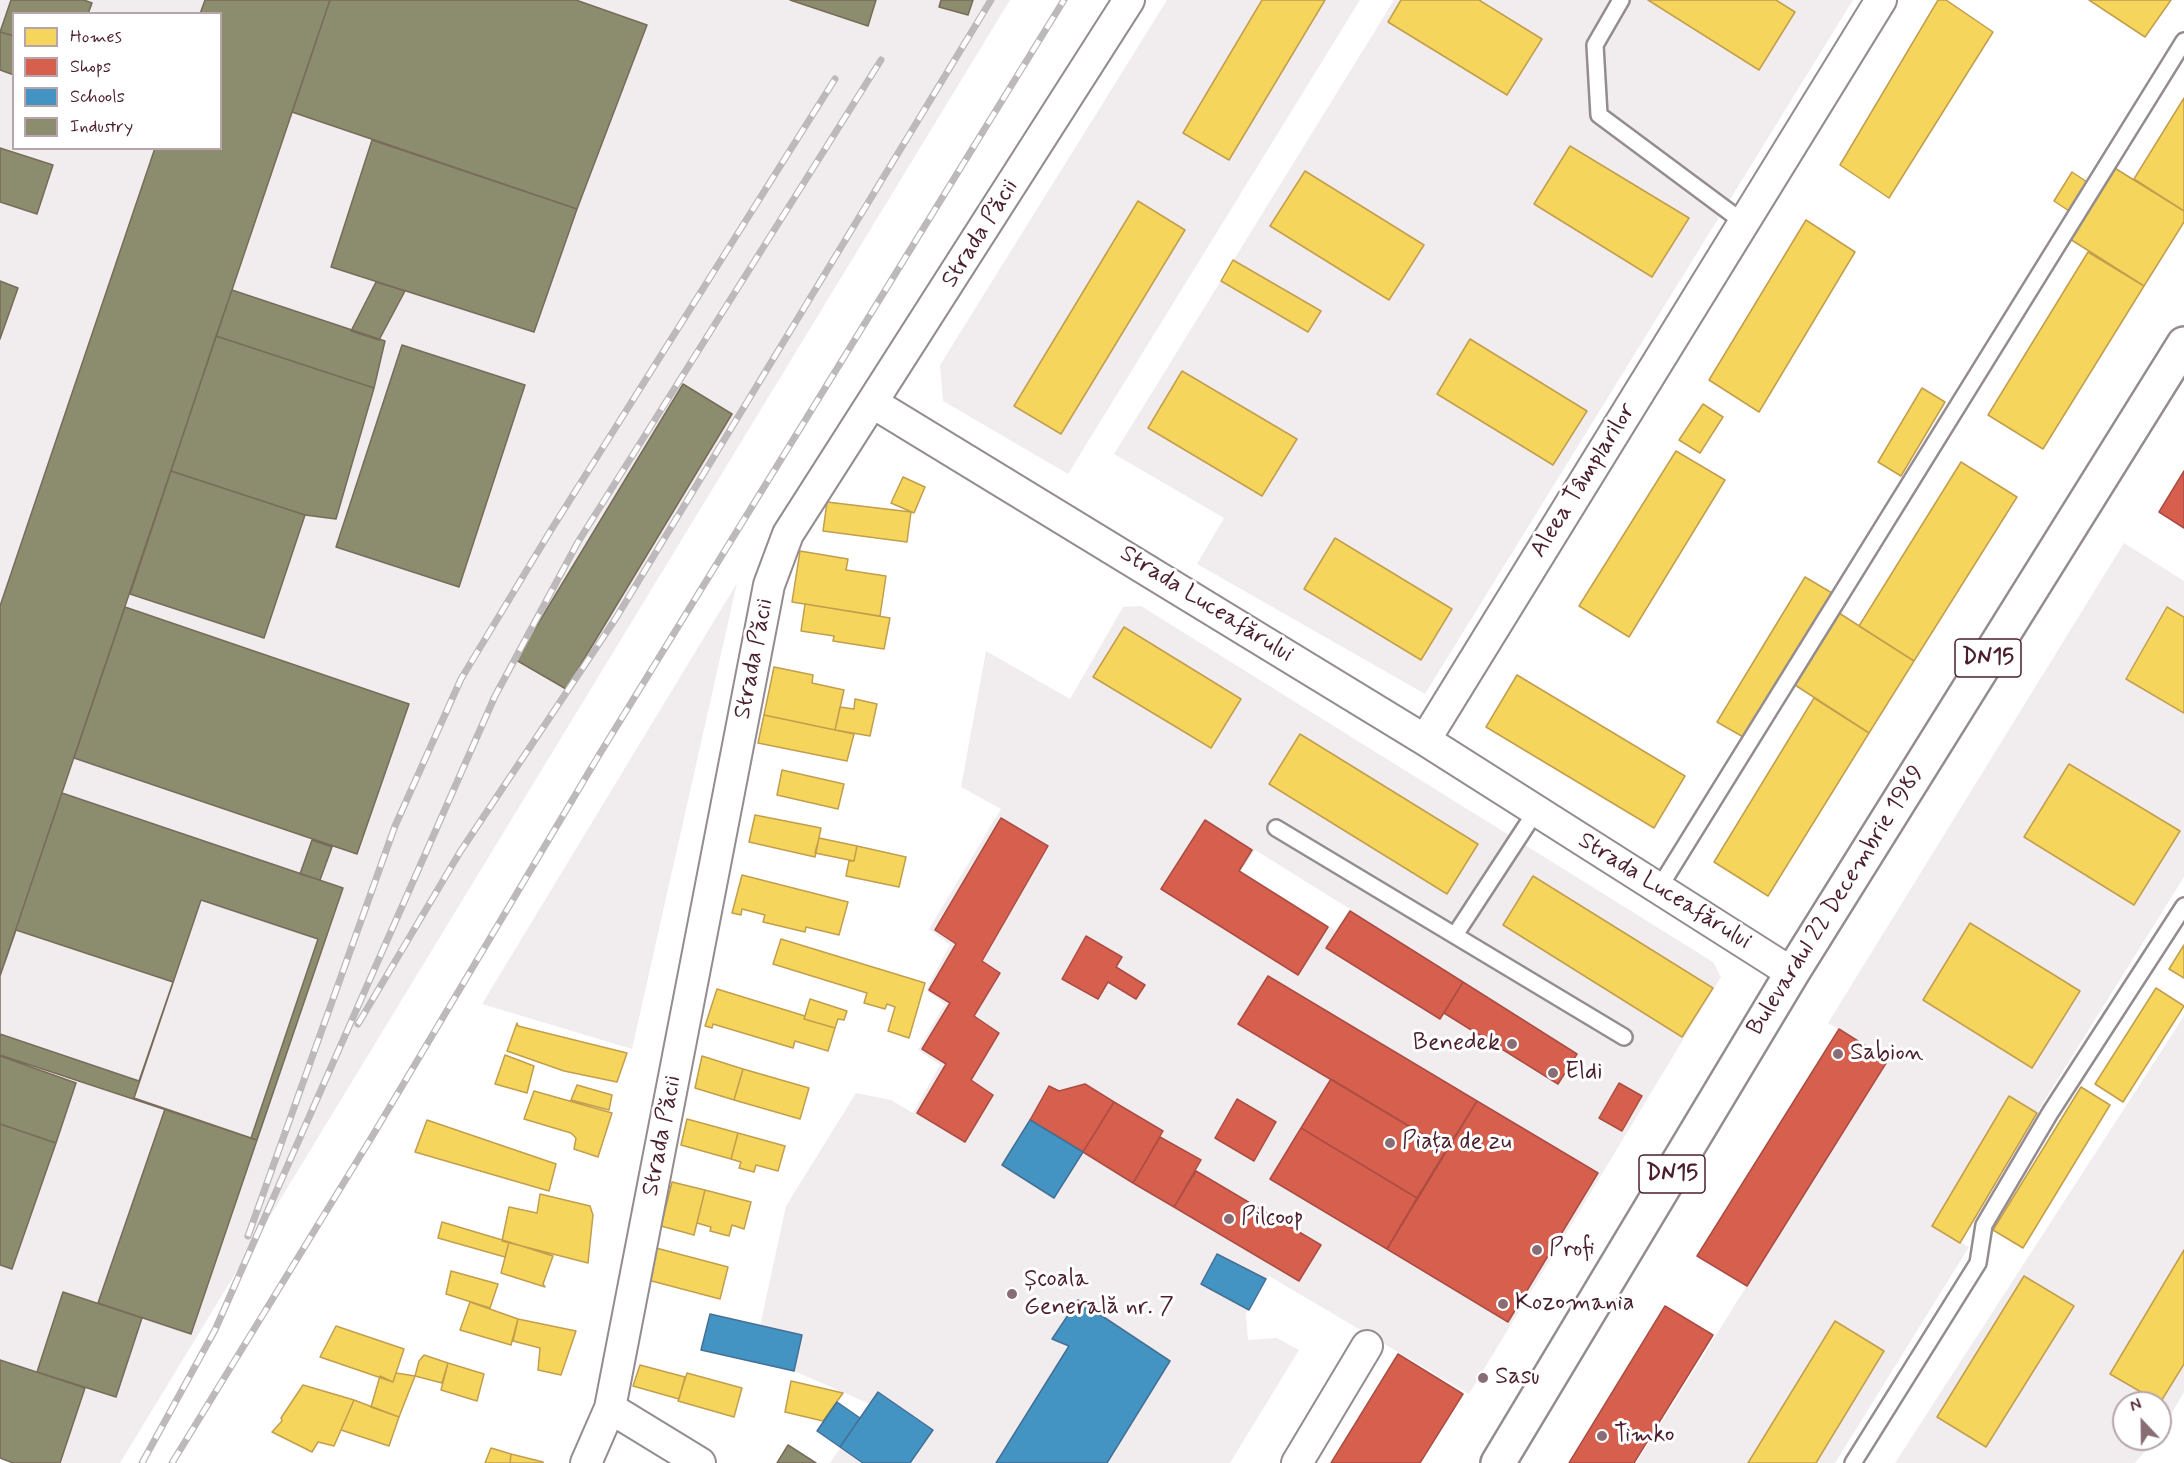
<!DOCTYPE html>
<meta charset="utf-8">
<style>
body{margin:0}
#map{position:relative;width:2184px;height:1463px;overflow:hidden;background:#fff;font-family:Mynerve,sans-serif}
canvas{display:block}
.legend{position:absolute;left:12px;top:12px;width:210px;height:138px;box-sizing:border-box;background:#fff;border:2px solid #b7a5aa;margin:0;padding:8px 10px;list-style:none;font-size:18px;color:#4a1f2b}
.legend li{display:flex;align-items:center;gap:12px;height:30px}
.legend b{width:30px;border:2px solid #b7a5aa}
.north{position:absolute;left:2112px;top:1391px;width:60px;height:60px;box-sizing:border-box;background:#fff;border:2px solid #b7a5aa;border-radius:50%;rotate:338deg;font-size:16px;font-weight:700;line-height:24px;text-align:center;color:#4a1f2b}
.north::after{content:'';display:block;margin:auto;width:21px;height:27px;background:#896d75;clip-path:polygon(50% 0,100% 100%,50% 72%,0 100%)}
</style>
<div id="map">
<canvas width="2184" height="1463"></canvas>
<ul class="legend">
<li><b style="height:16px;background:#f6d55c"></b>Homes</li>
<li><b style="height:16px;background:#d6604d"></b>Shops</li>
<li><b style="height:16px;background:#4393c3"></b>Schools</li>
<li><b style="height:16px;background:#8c8c6e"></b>Industry</li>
</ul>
<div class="north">N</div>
</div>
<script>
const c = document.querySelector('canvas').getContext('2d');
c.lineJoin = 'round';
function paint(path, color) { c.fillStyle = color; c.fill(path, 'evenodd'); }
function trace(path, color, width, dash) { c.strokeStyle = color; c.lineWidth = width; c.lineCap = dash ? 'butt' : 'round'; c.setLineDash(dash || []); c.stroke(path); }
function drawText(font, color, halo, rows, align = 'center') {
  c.font = font + ' Mynerve,sans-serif'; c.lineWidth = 6; c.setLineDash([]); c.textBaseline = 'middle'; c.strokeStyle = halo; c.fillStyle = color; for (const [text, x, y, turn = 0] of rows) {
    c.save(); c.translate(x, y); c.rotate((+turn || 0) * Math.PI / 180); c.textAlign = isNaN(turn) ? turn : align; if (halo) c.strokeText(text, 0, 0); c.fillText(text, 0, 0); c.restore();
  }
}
paint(new Path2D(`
 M0,0H1010L120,1463H13L0,1459ZM14,14H220V148H14Z
 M1167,0H1360L1068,474L943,401L940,365Z
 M1394,0H1853L1425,694L1197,564L1224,518L1114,454Z
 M2124,543L2184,581V877L2046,1098L1960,1242L1969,1247L1835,1463H1636L1888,1060L1828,1023Z
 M737,583L632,1049L482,1004Z
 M1141,606L1713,962L1721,977L1469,1394L1269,1276L1246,1313L1248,1340L1277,1338L1299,1350L1230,1463H830L870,1404L794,1371L802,1335L760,1326L786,1206L856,1093L891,1100L913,1113L940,1065L918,1050L945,1004L926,990L950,945L929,929L1001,809L961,787L986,651L1070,699L1123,607ZM1255,850L1350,909L1337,931L1241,871Z
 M2184,1016V1392L2160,1433V1403H2124V1439H2156L2135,1463H1895Z`), '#f1edee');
const homes = new Path2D(`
 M1262,0H1325L1229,160L1183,133Z
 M1401,0H1479L1542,39L1507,95L1388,22Z
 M1648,0H1776L1795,12L1759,70Z
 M1938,0H1946L1993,32L1889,198L1840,165Z
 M2089,0H2171L2145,37Z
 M2184,98V211L2134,179Z
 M1570,146L1689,218L1652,277L1534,204Z
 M2113,167L2184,211V222L2144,286L2070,239Z
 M1305,171L1424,245L1389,300L1270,226Z
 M2072,172L2087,182L2069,211L2054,201Z
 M1138,201L1185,230L1061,434L1014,406Z
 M1806,220L1855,252L1759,412L1709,380Z
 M2088,252L2144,286L2043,449L1988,415Z
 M1233,260L1321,311L1308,332L1221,281Z
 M1470,339L1587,411L1553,465L1437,394Z
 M1182,371L1297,439L1262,496L1148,428Z
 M1922,388L1945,402L1901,476L1878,462Z
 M1703,404L1723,417L1700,453L1679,440Z
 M1676,451L1725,480L1629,637L1579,606Z
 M1961,462L2017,497L1914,661L1859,626Z
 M903,477L925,487L914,513L891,503Z
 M827,502L911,512L907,542L823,531Z
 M1335,538L1452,609L1421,660L1304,589Z
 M800,551L848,559L846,570L886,576L880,616L792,602Z
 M1805,577L1832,593L1745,738L1717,722Z
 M805,604L890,618L884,649L833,641L834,636L801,631Z
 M2167,607L2184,617V713L2126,679Z
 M1839,613L1914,661L1869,733L1795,685Z
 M1124,627L1241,699L1211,748L1093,677Z
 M774,667L813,675L812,683L844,690L835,730L764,715Z
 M1517,675L1685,776L1654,828L1486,727Z
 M1814,698L1869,733L1768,896L1714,862Z
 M855,699L877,704L870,736L835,730L840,707L854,709Z
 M764,715L854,734L847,761L758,743Z
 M1300,734L1478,844L1447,894L1269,784Z
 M2069,764L2180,831L2134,905L2024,837Z
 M782,770L844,784L838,809L777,795Z
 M755,815L821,828L815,857L749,842Z
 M819,838L857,846L854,861L815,853Z
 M857,846L906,857L899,887L846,876L849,861H854Z
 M742,875L848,902L839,935L806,927L805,932L763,922L765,915L742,909L741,915L732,913Z
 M1533,876L1713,988L1682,1037L1503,925Z
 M1970,923L2080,991L2032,1068L1923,1000Z
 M781,939L925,983L909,1038L888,1031L895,1007L887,1004L885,1009L864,1003L867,993L773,964Z
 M2184,945V978L2169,969Z
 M2156,988L2184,1006L2123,1102L2095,1084Z
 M717,989L805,1016L804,1019L835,1028L828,1051L795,1041L793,1048L713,1024L712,1028L705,1026Z
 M810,999L847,1011L844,1020L838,1019L835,1028L804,1019Z
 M517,1023L518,1026L627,1053L617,1082L564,1071L507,1051Z
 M505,1055L534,1066L527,1093L495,1084Z
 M702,1056L743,1069L734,1100L695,1088Z
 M743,1069L809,1088L800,1119L734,1100Z
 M577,1085L612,1095L609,1110L571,1100Z
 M2081,1087L2110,1105L2023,1248L1993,1230Z
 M534,1091L612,1113L598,1157L574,1149L576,1138L571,1133L524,1119Z
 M2009,1096L2037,1113L1960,1243L1932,1226Z
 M687,1119L738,1133L731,1159L681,1145Z
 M427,1120L556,1164L549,1191L415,1152Z
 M738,1133L785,1146L778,1171L756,1165L754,1172L739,1168L741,1162L731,1159Z
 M672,1182L705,1190L694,1235L661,1226Z
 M705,1190L751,1202L744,1229L732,1225L729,1236L710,1231L711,1227L697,1223Z
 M540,1194L590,1206L593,1215L588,1263L502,1241L509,1207L537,1213Z
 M442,1222L509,1242L505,1257L438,1238Z
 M509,1242L553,1256L543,1284L545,1287L501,1273Z
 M656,1248L728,1267L720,1299L648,1280Z
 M2184,1250V1364L2160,1403L2110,1374Z
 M451,1271L498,1284L490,1308L446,1294Z
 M2024,1276L2074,1306L1986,1447L1937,1417Z
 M470,1302L518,1319L511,1345L460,1330Z
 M518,1319L576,1331L561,1375L538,1370L540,1348L513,1341Z
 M1835,1321L1884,1351L1816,1463H1748Z
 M336,1326L404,1349L393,1382L320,1357Z
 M424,1355L448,1363L442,1383L415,1376L419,1361Z
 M448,1363L484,1374L477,1401L441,1390Z
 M640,1365L685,1377L679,1399L633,1386Z
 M396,1373L415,1376L399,1417L371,1407L380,1376L393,1382Z
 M687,1373L742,1388L734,1417L678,1401Z
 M791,1381L843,1393L823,1421L785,1412Z
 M303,1385L354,1400L334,1446L318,1442L312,1452L272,1432L282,1421L281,1418Z
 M354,1400L399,1417L389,1446L341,1430Z
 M491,1448L511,1454L510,1463H485Z
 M511,1454L543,1462V1463H510Z`);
paint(homes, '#f6d55c');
trace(homes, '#c29e4d', 1.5);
const shops = new Path2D(`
 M2184,471V528L2159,512Z
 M1001,818L1048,846L982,961L1000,973L974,1016L999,1033L971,1080L993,1095L965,1142L917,1113L946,1064L922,1049L950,1003L929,990L956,944L935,930Z
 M1205,820L1252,850L1239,871L1328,927L1298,975L1161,889Z
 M1350,911L1463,982L1440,1019L1326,948Z
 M1086,936L1122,957L1116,967L1145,985L1136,999L1108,982L1098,999L1062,979Z
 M1268,976L1477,1101L1447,1149L1238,1024Z
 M1463,982L1577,1054L1558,1084L1444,1013Z
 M1839,1029L1888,1060L1747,1286L1697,1256Z
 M1331,1079L1447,1149L1417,1198L1301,1128Z
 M1619,1083L1642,1096L1622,1131L1599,1118Z
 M1085,1084L1114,1102L1083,1152L1030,1120L1049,1086L1059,1091Z
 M1237,1099L1276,1122L1254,1161L1215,1138Z
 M1477,1101L1598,1173L1508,1322L1387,1249Z
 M1114,1102L1163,1131L1133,1183L1083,1152Z
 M1301,1128L1417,1198L1387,1249L1270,1179Z
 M1160,1137L1201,1160L1174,1207L1133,1183Z
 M1196,1171L1321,1245L1299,1281L1174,1207Z
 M1665,1306L1713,1335L1634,1463H1569Z
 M1398,1354L1463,1394L1420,1463H1331Z`);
paint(shops, '#d6604d');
trace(shops, '#ac4c43', 1.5);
const schools = new Path2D(`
 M1030,1120L1083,1152L1054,1198L1002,1165Z
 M1217,1254L1266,1279L1249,1310L1201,1284Z
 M1078,1300L1170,1361L1107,1463H996L1069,1346L1052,1339Z
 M710,1314L802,1335L794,1371L701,1350Z
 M878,1392L933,1430L910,1463H863L840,1447Z
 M837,1402L860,1418L840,1447L817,1431Z`);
paint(schools, '#4393c3');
trace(schools, '#457095', 1.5);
const industry = new Path2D(`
 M11,0H84L92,3L88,14H14V36L0,32Z
 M205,0H330L0,976V606L155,148H220V14H200Z
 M330,0H576L647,25L577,209L292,112Z
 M790,0H876L868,26Z
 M941,0H973L968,15L939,7Z
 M0,32L14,36V75L0,70Z
 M372,140L577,209L534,332L331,267Z
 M0,148L53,165L37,214L0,202Z
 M0,281L18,288L0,339Z
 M376,282L405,291L379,340L351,331Z
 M232,290L385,341L374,388L216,336Z
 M216,336L374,388L336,519L305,515L171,471Z
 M402,345L525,385L459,587L336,547Z
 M683,384L732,414L566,689L516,660Z
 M171,471L305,515L264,638L130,594Z
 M125,607L409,704L357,854L74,758Z
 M62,793L343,888L257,1140L0,1055V976Z
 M312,840L332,847L320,880L300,874Z
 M201,900L318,939L251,1138L134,1098Z
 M16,930L173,982L139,1081L0,1034V976Z
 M0,1056L76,1083L56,1143L0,1124Z
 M165,1109L257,1140L191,1334L98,1303Z
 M0,1124L56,1143L12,1269L0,1265Z
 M63,1292L142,1318L116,1397L37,1372Z
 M0,1360L85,1388L60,1463H13L0,1458Z
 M788,1445L816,1463H777Z`);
paint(industry, '#8c8c6e');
trace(industry, '#786b5a', 1.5);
const service = new Path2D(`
 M1621,0L1595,45L1599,115L1743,222
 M1276,828L1624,1037
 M1659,888L2184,41
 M1455,935L1536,811
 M1853,1463L1978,1263L1984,1225L2050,1113L2184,906`);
const minor = new Path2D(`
 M873,403L1425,740L1792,973
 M1425,740L1881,0
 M610,1408L700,1463
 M586,1463L610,1408L769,585L788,534L1129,0
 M1297,1463L1367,1346`);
const primary = new Path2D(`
 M1498,1463L1792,973L2184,344`);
trace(service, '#948c8e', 20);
trace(minor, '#948c8e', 34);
trace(primary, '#948c8e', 38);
trace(service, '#fff', 15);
trace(minor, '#fff', 30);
trace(primary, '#fff', 33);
const rail = new Path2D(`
 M358,1024L460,852L616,618L991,0
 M248,1236L395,826L461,679L551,530L835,79
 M142,1463L215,1330L495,696L578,542L881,60
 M172,1463L373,1135L599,755L1064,0`);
trace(rail, '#bdb8b9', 7);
trace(rail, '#fff', 4.5, [14]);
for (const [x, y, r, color] of [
 [1512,1044,6,"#896d75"],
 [1838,1054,6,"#896d75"],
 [1553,1073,6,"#896d75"],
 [1390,1143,6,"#896d75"],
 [1229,1219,6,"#896d75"],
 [1537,1250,6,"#896d75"],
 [1012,1294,6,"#896d75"],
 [1503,1304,6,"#896d75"],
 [1483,1378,6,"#896d75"],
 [1602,1436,6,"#896d75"]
]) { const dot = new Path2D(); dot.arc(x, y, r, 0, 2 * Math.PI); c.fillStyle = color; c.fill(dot); trace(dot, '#fff', 2); }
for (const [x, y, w] of [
 [1988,658,66],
 [1672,1174,66]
]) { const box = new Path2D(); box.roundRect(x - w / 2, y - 19, w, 38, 4.5); c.fillStyle = '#fff'; c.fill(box); trace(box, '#4a1f2b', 1.5); }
drawText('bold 22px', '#4a1f2b', null, [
 ["DN15",1988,658],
 ["DN15",1672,1174]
]);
drawText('24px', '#4a1f2b', '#fff', [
 ["Strada Păcii",981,234,-58],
 ["Aleea Tâmplarilor",1584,481,-58],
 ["Strada Luceafărului",1206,605,32],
 ["Strada Păcii",755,659,-79],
 ["Strada Luceafărului",1664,892,32],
 ["Bulevardul 22 Decembrie 1989",1837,901,-58],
 ["Strada Păcii",663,1136,-79]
]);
drawText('24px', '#4a1f2b', '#fff', [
 ["Benedek",1500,1044,"right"],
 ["Sabion",1850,1054],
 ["Eldi",1565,1073],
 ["Piața de zu",1402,1143],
 ["Pilcoop",1241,1219],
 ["Profi",1549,1250],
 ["Școala",1024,1280],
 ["Generală nr. 7",1024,1308],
 ["Kozomania",1515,1304],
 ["Sasu",1495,1378],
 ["Timko",1614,1436]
], 'left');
</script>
